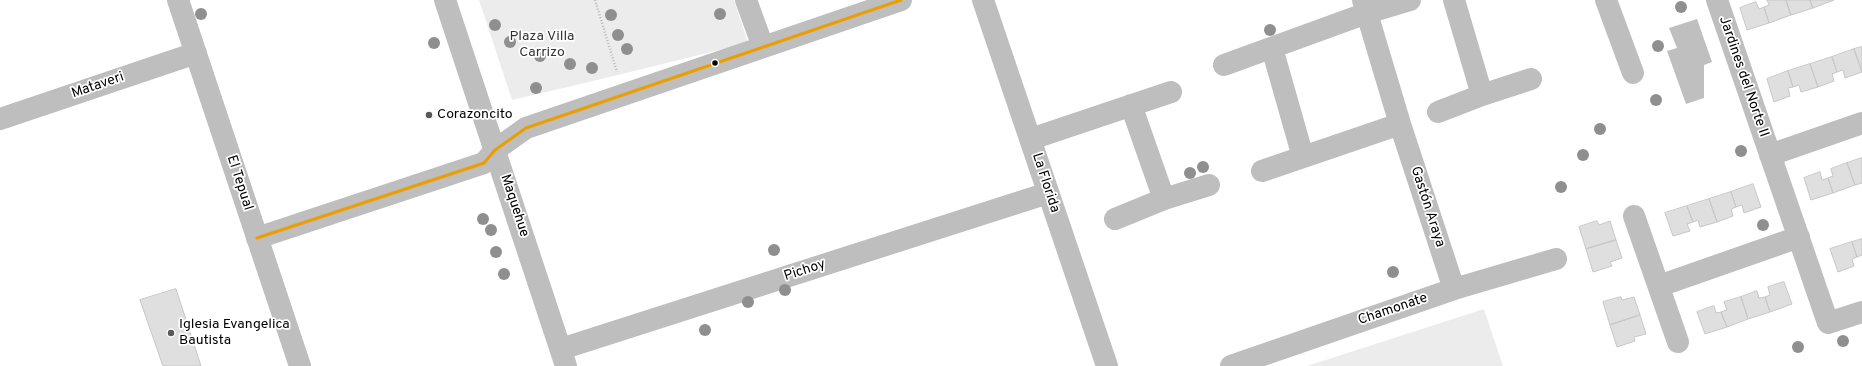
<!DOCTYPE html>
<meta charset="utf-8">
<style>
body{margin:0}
canvas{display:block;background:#fff}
</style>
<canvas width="1862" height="366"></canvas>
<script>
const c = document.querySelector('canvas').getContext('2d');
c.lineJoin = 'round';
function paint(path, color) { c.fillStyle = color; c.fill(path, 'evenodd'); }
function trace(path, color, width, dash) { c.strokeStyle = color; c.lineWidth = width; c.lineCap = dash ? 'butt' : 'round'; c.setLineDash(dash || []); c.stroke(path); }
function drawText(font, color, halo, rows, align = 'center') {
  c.font = font + ' Overpass,sans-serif'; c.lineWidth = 3.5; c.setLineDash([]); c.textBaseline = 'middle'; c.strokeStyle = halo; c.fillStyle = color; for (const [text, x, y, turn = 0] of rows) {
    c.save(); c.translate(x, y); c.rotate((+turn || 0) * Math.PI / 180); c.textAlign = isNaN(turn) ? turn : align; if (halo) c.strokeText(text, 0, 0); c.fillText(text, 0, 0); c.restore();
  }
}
paint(new Path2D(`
 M479,0H734L748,43C669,62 591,82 512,100Z
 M1484,309L1503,366H1307Z`), '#ececec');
paint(new Path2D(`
 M1697,19L1712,62L1704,65V98L1686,104L1667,51L1677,48L1669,28Z`), '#bfbfbf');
const building = new Path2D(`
 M1767,0H1786L1791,15L1769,23L1764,7L1769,5Z
 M1786,0H1810L1813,8L1791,15Z
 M1810,0H1834L1813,8Z
 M1756,2L1759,9L1764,7L1769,23L1747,30L1740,8Z
 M1862,47V72L1854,49Z
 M1854,49L1862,72L1845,78L1843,70L1837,72L1832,57Z
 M1832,57L1837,72L1832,74L1834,81L1818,87L1810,64Z
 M1810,64L1818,87L1801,92L1799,85L1793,87L1788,71Z
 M1788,71L1793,87L1788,88L1790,96L1774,102L1767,79Z
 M1862,158V183L1855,185L1847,163Z
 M1847,163L1855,185L1833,193L1828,178L1833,176L1831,169Z
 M1820,172L1822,180L1828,178L1833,193L1811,200L1804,178Z
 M1753,184L1761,207L1744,213L1742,205L1736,207L1731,192Z
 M1731,192L1736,207L1731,209L1733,216L1717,222L1709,199Z
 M1709,199L1717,222L1700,227L1698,220L1693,222L1687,206Z
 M1687,206L1693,222L1687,224L1690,231L1673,236L1665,213Z
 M1597,221L1599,225L1610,221L1616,240L1586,249L1579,227Z
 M1862,239V255L1857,257L1852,242Z
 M1616,240L1622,258L1610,262L1612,266L1593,272L1586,249Z
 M1852,242L1857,257L1852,259L1854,266L1838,272L1830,249Z
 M1784,282L1792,304L1770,312L1765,297L1770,295L1768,287Z
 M176,289L201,366H163L140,300Z
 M1757,291L1759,298L1765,297L1770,312L1748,319L1741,297Z
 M1621,297L1622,300L1634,297L1640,315L1610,325L1603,302Z
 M1741,297L1748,319L1727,327L1721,312L1727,310L1724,302Z
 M1714,306L1716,313L1721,312L1727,327L1705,334L1697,312Z
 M1640,315L1646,334L1634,337L1635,341L1617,347L1610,325Z`);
paint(building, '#dfdfdf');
trace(building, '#c7c7c7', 1);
trace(new Path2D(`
 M595,0L617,72`), '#b9b9b9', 2.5, [1, 2]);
trace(new Path2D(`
 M178,0L300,366
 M445,0L566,366
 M746,0L763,47
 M983,0L1107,366
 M1363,0L1400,124L1454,289
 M1454,0L1482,95
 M1606,0L1633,73
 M1717,0L1828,323L1862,312
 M1272,48L1303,157
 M1224,65L1367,13L1410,0
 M1131,105L1164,199
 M1438,112L1482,95L1531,79
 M0,119L196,53
 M1031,139L1171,92
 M1770,155L1862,123
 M1262,171L1400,124
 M1634,216L1678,342
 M1115,219L1164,199L1209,185
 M257,238L484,163L495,150L526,128L901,0
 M1659,286L1799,237
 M561,349L1048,193
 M1231,366L1454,289L1556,259`), '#bebebe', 22);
trace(new Path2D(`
 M257,238L484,163L495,150L526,128L901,0`), '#eb9e00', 3);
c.fillStyle = '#8f8f8f';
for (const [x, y] of [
 [1681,7],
 [201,14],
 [720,14],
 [611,15],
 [495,25],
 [1270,30],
 [618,35],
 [510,42],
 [434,43],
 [1658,46],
 [627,49],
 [540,56],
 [570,64],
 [592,68],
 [536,88],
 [1656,100],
 [1600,129],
 [1741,151],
 [1583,155],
 [1203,167],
 [1190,173],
 [1561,187],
 [483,219],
 [1763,225],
 [491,230],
 [774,250],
 [496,252],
 [1393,272],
 [504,274],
 [785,290],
 [748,302],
 [705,330],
 [1843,341],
 [1798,347]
]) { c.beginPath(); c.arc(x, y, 6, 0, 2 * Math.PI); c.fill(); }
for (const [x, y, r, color] of [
 [715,63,3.5,"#000"],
 [429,115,4,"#595959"],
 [171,333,4,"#595959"]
]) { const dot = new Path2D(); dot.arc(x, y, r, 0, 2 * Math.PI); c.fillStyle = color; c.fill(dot); trace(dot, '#fff', 1.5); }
drawText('14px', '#333', '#fff', [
 ["Plaza Villa",542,37],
 ["Carrizo",542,53]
]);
drawText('14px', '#000', '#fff', [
 ["Jardines del Norte II",1743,77,71],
 ["Mataveri",98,86,-19],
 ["El Tepual",239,183,72],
 ["La Florida",1045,183,72],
 ["Maquehue",514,206,72],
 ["Gastón Araya",1427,207,72],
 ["Pichoy",805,271,-18],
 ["Chamonate",1393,310,-19]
]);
drawText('14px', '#000', '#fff', [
 ["Corazoncito",437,115],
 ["Iglesia Evangelica",179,325],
 ["Bautista",179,341]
], 'left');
</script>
